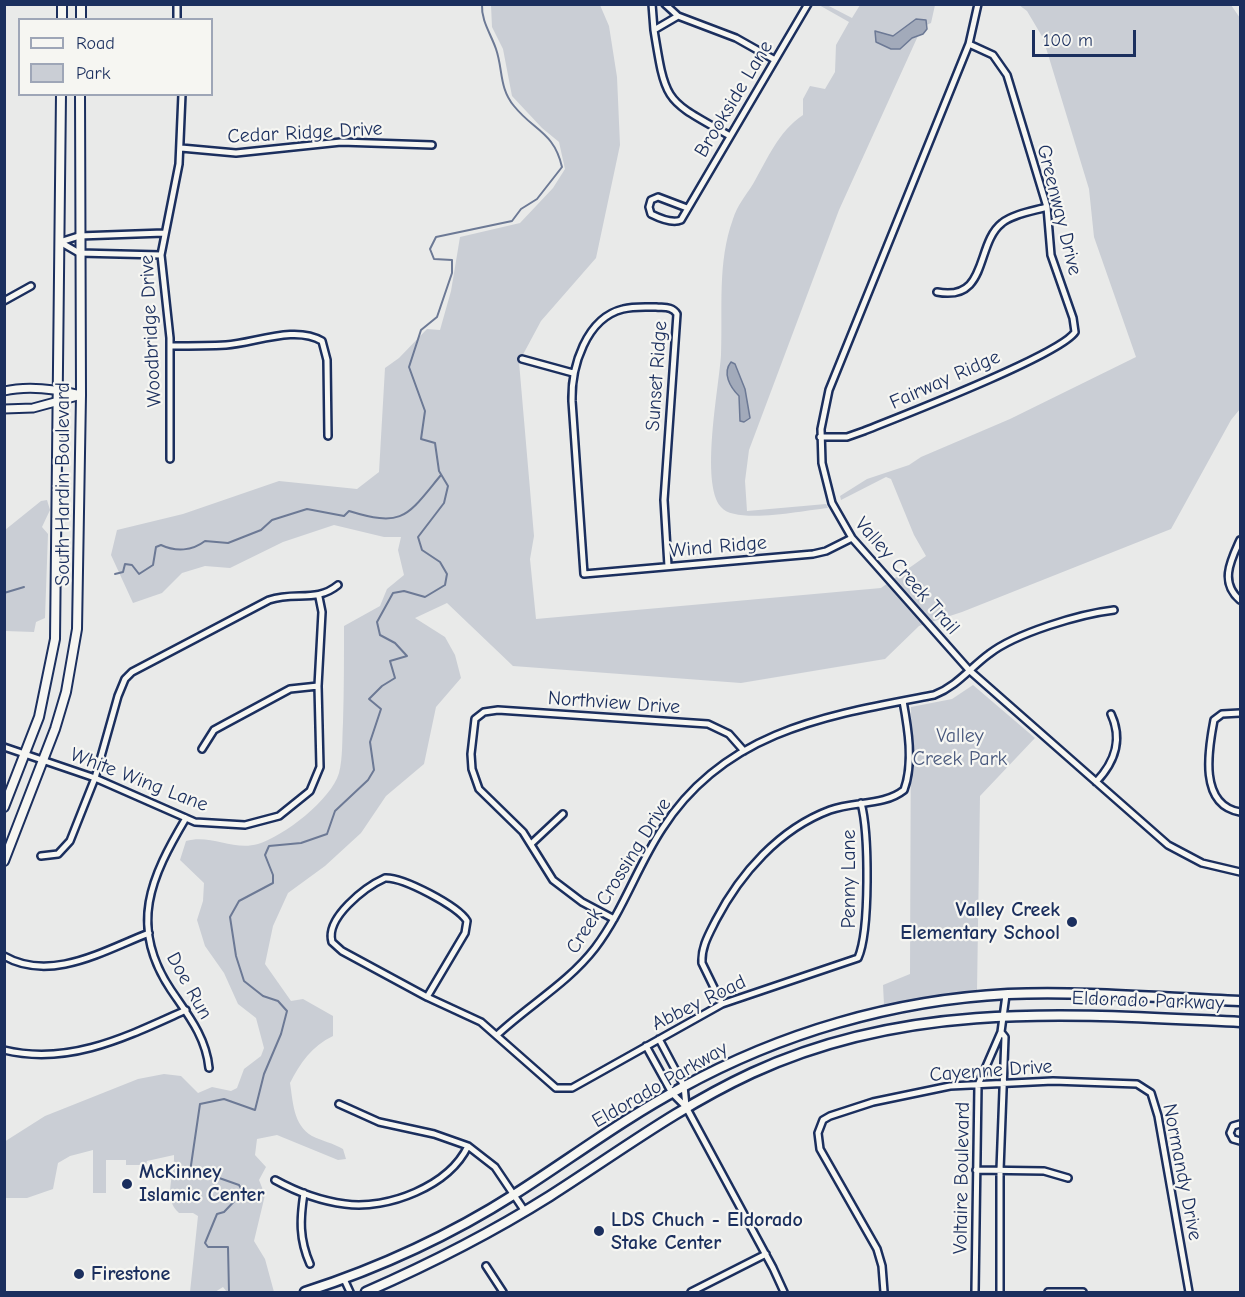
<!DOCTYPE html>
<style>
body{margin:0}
#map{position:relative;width:1245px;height:1297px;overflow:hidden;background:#e9eae9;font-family:"Comic Neue",sans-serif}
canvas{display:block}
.frame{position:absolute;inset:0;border:6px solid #1b2f5e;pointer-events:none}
.legend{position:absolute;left:18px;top:18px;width:195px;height:78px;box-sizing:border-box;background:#f6f6f2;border:2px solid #9ea6b7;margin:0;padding:8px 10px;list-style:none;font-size:18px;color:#1b2f5e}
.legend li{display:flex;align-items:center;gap:12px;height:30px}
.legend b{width:30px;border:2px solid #9ea6b7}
.scale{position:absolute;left:1032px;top:30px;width:104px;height:27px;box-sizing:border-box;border:3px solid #1b2f5e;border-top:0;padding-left:8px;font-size:18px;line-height:21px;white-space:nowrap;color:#1b2f5e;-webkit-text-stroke:4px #f6f6f2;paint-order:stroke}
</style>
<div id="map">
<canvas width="1245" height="1297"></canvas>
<div class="frame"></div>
<ul class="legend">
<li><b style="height:8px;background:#f6f6f2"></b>Road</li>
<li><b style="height:16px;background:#caced5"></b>Park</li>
</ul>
<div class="scale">100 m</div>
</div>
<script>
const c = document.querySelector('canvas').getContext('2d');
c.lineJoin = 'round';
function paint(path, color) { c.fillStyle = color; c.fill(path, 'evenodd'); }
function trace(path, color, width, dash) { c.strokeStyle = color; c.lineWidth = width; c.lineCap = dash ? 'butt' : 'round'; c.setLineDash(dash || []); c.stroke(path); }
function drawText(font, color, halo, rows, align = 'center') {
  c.font = font + ' "Comic Neue",sans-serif'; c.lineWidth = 4.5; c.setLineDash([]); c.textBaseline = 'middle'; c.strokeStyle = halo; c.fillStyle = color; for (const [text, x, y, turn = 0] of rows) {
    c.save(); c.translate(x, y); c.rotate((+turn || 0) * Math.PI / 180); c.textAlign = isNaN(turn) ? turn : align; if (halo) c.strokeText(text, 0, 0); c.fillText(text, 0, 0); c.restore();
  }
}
paint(new Path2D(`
 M491,5H600L609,26L617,77L620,145L596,258L541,321L519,362L534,536L530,559L536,619L881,588L926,556L914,535L891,479L886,477L841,500L840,496L867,479L909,465L921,457L1010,419L1136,357L1094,237L1089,189L1043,38L1027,11L1019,5H1231L1240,18V409L1231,420L1171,529L962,612L919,626L885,659L741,683L513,666L447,603L415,618L445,637L455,655L461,678L436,707L424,764L386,796L361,833L325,866L288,893L273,926L265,964L291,1001L303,999L333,1016V1036C312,1046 300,1063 290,1083C293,1101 293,1125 312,1136C322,1141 333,1143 343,1149L346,1159L338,1160L277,1135L257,1139L255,1155L266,1167L259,1180L265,1195L254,1241L265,1259L274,1292H227L223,1287L215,1292H190L198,1216L193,1213H179C162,1198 175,1175 174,1155L147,1161L146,1165H126V1160H106V1193H93V1150L70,1156L58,1163L53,1189L27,1198H5L4,1142L45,1116L138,1079L164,1074L181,1076L198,1093L212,1087L231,1091L237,1088L244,1069L261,1056L264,1048L256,1018L238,1004L224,973L205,946L197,920L203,901L204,883L180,860L186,841C211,834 233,851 258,844C284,836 331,800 339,773C343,758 342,738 343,723C344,690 344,658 344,626L380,606L387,589L404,575L398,550L401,537H384L334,525L283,542L230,568L205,566L182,573L162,593L133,603L111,555L117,530L183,514L279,481L357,489L379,472L385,368L399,358L427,329L440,330L451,291L460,237L520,223L553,188L565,169L559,142L542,128L512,96L503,49L492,27Z
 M819,5H827L852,18L860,5H935L931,23L922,27L839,210L749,450L745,481L747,511L826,504L828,508C806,510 735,525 721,507C700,483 719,387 721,355C723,309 717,263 733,219C737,206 746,195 753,184C768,158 778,132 803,115V99L810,86L825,89L835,72L836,45L849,22Z
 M47,500L50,510L42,527L48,534L45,618L36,622L34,632L5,631V530L41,501Z
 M973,685L1035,738L980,796L977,991L884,1005L883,985L910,974L911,707L952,699Z`), '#caced5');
const water = new Path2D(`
 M916,19L926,20L927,29L923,34L912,38L900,49H891L876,42L875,31L893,36Z
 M731,362L735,364L745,389L750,418L744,422L740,421L739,396C730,387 722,373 731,362Z`);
paint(water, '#a2aaba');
trace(water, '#6c7995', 1.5);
trace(new Path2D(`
 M115,574L123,572L125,564L132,565L139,574L153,565L156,547L161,545C176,552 192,551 205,541L228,543L261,530L272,520L307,509L344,516L349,511C404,528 407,516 441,475
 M4,593L24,587
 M229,1292L228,1247H208L205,1243L217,1214L224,1212L243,1192L239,1185L205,1173L195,1177L190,1172L200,1104L224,1099L255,1110L264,1074L281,1034L287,1011L278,1001L263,996L244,981L236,956L230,917L239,901L273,883V875L265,855L269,846L301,843L327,834L335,811L368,780L374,770L370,742L381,709L369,699L382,686L395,678L390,661L407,656L395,643L380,635L377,622L393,593L404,591L425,597L445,585L447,574L440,562L422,550L418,537L444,503L448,486L439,471L435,443L421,439L425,411L409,367L421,330L437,317L452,273V260L434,259L430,249L436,237L512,221L521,209L537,199L562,167C554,132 534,131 514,106C499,88 503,69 496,49C491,34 481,21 482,4`), '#6c7995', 2);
const minor = new Path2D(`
 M652,4L654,30
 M665,4L678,16
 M978,4L969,44L829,390L821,429L822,463L832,503L852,538L969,670L1168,845L1202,863L1240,872
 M177,20V4
 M730,136C665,99 666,105 654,30L678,16L736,38L775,60
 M181,148L236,153L341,142L432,145
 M687,208L658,197L651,200L649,207L651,214C659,218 672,224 681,220L808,4
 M60,242L79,236L164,233
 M60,242L79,253L161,255
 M937,292C989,302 975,244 1002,223C1013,214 1033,211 1047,207
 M4,301L31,286
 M170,346C189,346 208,346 226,345C255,343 295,325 322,341L327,360L328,436
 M522,359L573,373
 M820,437H847L864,431C899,417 1060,355 1075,332L1073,318L1051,255L1047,207L1007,75L993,55L969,44
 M170,459V338L161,255L179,164L182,94
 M1240,540C1231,560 1219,582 1240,600
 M668,566L664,500L677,314C672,306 664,308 656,307C645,307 634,306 623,309C586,318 571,367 572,401L584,574L813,554L826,551L852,538
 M1240,713L1222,714L1214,720C1208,751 1199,805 1240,812
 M4,747L95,778L195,822L245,825L279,816L310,791L320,767L318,686L322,612L319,597
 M202,749L214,730L225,724L290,689L318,686
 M1096,782C1115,762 1123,740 1111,714
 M186,818C151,877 128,926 171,990C188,1015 206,1037 209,1068
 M531,844L563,814
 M41,856L58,854L70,841L95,778L118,696L125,679L132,672L269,600C296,591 316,603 338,585
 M385,878C403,877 458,906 467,921L465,933L427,997L342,951L332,942C325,918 365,887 385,878Z
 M614,919L582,902L553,880L523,832L479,789L472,769L471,754L475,719L484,712L498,710L708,724L729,734L744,751
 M4,956C51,983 105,950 149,933
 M427,997L481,1022L556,1088H572L722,1004L858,958C870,931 869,833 861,803
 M722,1004L702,963C701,947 709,934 716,920C740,874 779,829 830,810C854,801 884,806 904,790C914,763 908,728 903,701
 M497,1035C529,1005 568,983 595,948C623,911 637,867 662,829C725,730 829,715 934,695C957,686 970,668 989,654C1016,633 1080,614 1114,610
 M659,1039L684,1086L686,1106
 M646,1046L672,1093L686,1107L773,1268L784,1292
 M4,1050C70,1066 128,1036 186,1010
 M339,1104L379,1122L434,1134L468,1146L495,1167L524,1210
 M1240,1124L1233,1126L1230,1133L1233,1139L1240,1141
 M976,1170L1044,1171L1068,1178
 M275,1180C295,1191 321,1201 345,1204C388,1210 449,1186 468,1146
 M304,1193C300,1219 299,1239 310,1264
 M486,1266L503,1292
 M344,1279L350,1292
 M691,1292L766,1254
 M884,1292L882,1266L877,1249L820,1149L818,1133L823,1120L830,1116L873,1102L950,1086L1053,1081L1137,1084L1151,1093L1158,1116L1189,1292
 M975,1292L978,1085L1001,1032L1006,995
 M1000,1292V1170L1005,1037L1001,1032
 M1048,1292H1083`);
const tertiary = new Path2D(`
 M4,391C29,385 56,389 81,395
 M4,409L33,408L81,395`);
const secondary = new Path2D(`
 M62,20V4
 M81,20V4
 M4,807L39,717L55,639L61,94
 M4,861L55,729L66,692L77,629L81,395L80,94`);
const primary = new Path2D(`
 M305,1292C379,1268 449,1236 515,1194C570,1159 623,1119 681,1088C781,1033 893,1000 1008,994C1085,991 1163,998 1240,1001
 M366,1292C430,1264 491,1233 550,1196C619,1152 677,1108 752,1073C909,1000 1073,1014 1240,1022`);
trace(minor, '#1b2f5e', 10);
trace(tertiary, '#1b2f5e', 11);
trace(secondary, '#1b2f5e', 12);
trace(primary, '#1b2f5e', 13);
trace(minor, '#f6f6f2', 5);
trace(tertiary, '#f6f6f2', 7);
trace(secondary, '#f6f6f2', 8);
trace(primary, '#f6f6f2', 8);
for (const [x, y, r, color] of [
 [1072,922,6,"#1b2f5e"],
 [127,1184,6,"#1b2f5e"],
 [599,1231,6,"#1b2f5e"],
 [79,1274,6,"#1b2f5e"]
]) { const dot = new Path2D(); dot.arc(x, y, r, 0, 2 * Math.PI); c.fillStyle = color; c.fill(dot); trace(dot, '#f6f6f2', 2); }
drawText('20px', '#1b2f5e', '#f6f6f2', [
 ["Brookside Lane",734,99,-59],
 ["Cedar Ridge Drive",305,133,-3],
 ["Greenway Drive",1059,210,76],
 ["Woodbridge Drive",151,331,-93],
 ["Sunset Ridge",657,376,-86],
 ["Fairway Ridge",945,380,-24],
 ["South Hardin Boulevard",63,484,-90],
 ["Wind Ridge",718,547,-5],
 ["Valley Creek Trail",907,576,49],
 ["Northview Drive",614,703,4],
 ["White Wing Lane",139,780,21],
 ["Creek Crossing Drive",619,876,-58],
 ["Penny Lane",849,879,-90],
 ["Doe Run",189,986,61],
 ["Eldorado Parkway",1148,1001,2],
 ["Abbey Road",699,1003,-26],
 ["Cayenne Drive",991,1071,-4],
 ["Eldorado Parkway",660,1085,-30],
 ["Normandy Drive",1182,1172,79],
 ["Voltaire Boulevard",962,1178,-89]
]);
drawText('20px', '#47577c', '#f6f6f2', [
 ["Valley",960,736],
 ["Creek Park",960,759]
]);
drawText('bold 20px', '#1b2f5e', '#f6f6f2', [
 ["Valley Creek",1060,910,"right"],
 ["Elementary School",1060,933,"right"],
 ["McKinney",139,1172],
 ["Islamic Center",139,1195],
 ["LDS Chuch - Eldorado",611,1220],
 ["Stake Center",611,1243],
 ["Firestone",91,1274]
], 'left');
</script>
